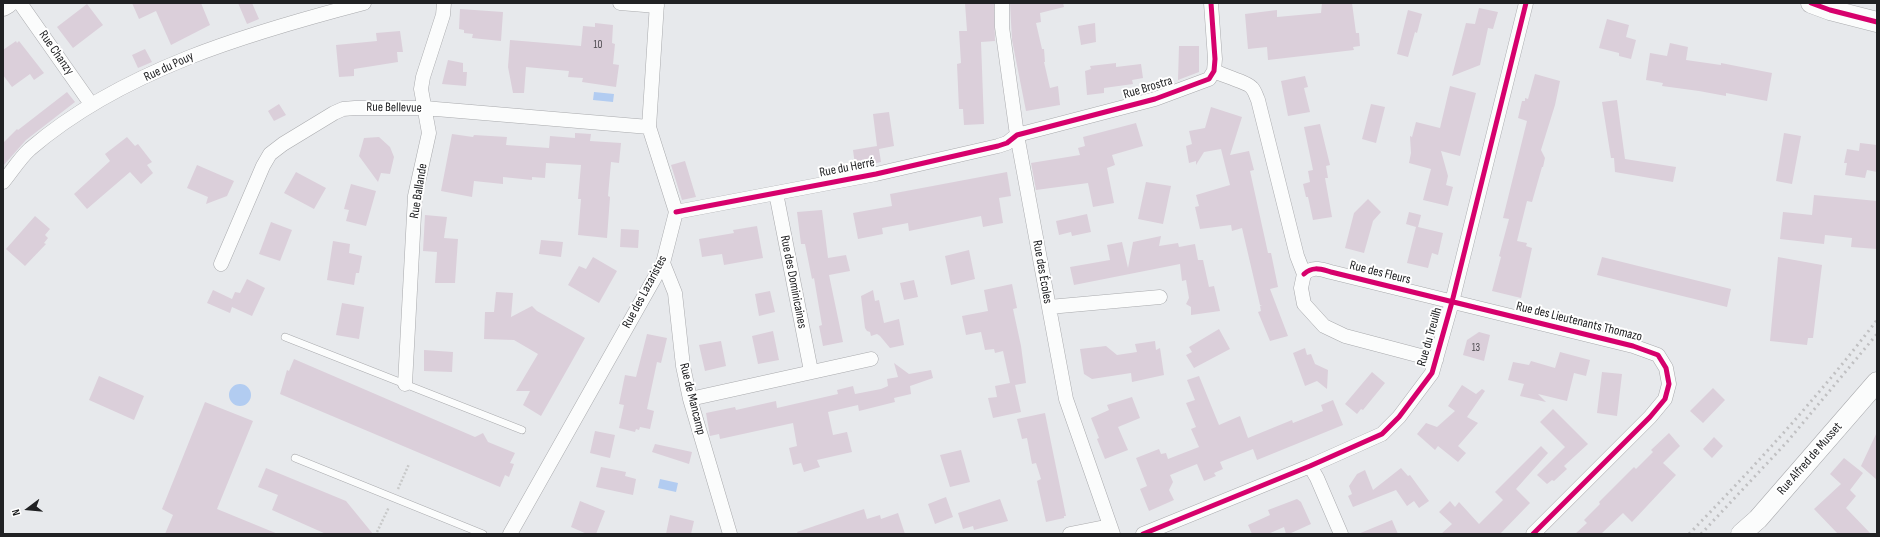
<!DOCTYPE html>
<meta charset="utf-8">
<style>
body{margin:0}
#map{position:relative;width:1880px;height:537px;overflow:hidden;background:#e7e9ec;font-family:"Sofia Sans Condensed",sans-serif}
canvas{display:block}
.frame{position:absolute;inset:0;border:4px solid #202123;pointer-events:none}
.north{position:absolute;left:8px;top:489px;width:40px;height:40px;-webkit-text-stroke:3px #fff;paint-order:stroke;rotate:254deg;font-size:11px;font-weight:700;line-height:16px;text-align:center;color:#202123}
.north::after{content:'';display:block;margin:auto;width:14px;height:18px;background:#202123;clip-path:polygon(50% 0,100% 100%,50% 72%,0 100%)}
</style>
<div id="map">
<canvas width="1880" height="537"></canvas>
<div class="frame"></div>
<div class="north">N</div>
</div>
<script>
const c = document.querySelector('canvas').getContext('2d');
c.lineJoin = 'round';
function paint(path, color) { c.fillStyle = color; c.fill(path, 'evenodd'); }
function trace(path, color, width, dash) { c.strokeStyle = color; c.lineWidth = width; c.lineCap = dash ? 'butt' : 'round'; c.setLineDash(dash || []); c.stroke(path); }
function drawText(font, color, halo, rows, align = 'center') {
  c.font = font + ' "Sofia Sans Condensed",sans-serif'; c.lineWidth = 4; c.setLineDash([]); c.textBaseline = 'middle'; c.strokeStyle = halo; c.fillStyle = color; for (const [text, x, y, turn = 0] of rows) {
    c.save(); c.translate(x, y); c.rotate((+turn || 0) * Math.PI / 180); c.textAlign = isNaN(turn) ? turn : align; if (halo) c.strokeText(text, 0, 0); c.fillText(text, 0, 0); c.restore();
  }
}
paint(new Path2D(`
 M594,92L614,94L613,102L593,100Z
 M229 395a11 11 0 1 1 22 0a11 11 0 1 1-22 0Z
 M660,479L678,483L676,492L658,488Z`), '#b2ccf1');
paint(new Path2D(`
 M132,3H201L210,25L171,45L156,11L139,19Z
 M238,3H252L259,19L247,24Z
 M965,3H994L995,41L981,42L984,124L964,125L963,109H959L957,64L961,63L959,31H967Z
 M1010,3H1063L1064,7L1040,13L1041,22L1036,23L1042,49H1044L1045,62H1044L1050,88L1058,86L1060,105L1026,111L1012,40Z
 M1322,3H1352L1356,33H1359L1360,46L1353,47L1354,50L1268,60L1267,47L1248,49L1245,14L1277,10V17L1321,13Z
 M87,4L103,25L73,48L57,27Z
 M1479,8L1498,12L1493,29L1488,28L1480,65L1452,76L1466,23L1475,24Z
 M460,9L503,12L501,41L472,38L473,34L464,33V30L459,29Z
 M1408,10L1422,14L1417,33L1415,32L1408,57L1397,54Z
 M1607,19L1629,25L1626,37L1636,40L1631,59L1619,56V53L1599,48Z
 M595,23L613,25L612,43L615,44L613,64L619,65L616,87L582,82L583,78L568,77L569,71L526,67L524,93H513L508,67L510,40L581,46L583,26L595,27Z
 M1095,23L1096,42L1081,45L1078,26Z
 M400,31L403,52H397L398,62L354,69V76L339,77L336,45L377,41L376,33Z
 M16,41L17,43L19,41L44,73L34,80L30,74L12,87L3,75V50Z
 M1670,43L1688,47L1686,60L1721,65V63L1772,73L1767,101L1726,93V96L1699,91L1662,86L1663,83L1646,80L1650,53L1667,56Z
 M1179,46H1199V72L1178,80Z
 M145,49L152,62L138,68L132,55Z
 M448,60L463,63V72H467L466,86L442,84Z
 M1116,63V67L1141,64L1143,78L1132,80L1133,84L1104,88V93L1087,95L1085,71L1091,69L1090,66Z
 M1535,74L1560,81L1555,105L1541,150L1545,158L1543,167H1542L1532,202L1527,201L1517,241L1527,243L1526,246L1532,248L1521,298L1492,291L1501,257L1499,256L1509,219L1503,218L1527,121L1518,118L1522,101H1525V98L1528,99Z
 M1305,76L1308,87L1304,88L1310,112L1288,116L1281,81Z
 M1450,86L1476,93L1460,156L1441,151L1448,176L1446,185L1453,187L1448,206L1423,200L1431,169L1409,163L1411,153L1410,136L1412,137L1416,122L1440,128Z
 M67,92L75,102L26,140L3,166V143L17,129L18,130Z
 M1617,100L1625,159L1676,167L1673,182L1615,172L1614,158H1611L1602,102Z
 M279,104L286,115L274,121L268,111Z
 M1371,104L1385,107L1376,143L1362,139Z
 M1211,107L1242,117L1230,155L1249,151L1254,170L1250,171L1268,253H1271L1278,287L1270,289L1288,336L1270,341L1258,312L1261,311L1260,306L1262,305H1260L1242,228L1232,231L1231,225L1200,229L1195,207L1199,206L1196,195L1230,185L1221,149L1204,152L1196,165V161L1189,163L1186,146L1192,144L1189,131L1205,128Z
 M889,112L894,146L879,149L881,162L869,165L868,161L855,165L853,150L877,146L873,114Z
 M1136,123L1143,146L1112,155L1115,165L1107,168L1114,203L1093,207L1088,183L1036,190L1031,163L1080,155L1078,148L1085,146L1083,137Z
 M1320,124L1330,165L1326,166L1328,178H1325L1332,217L1313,220L1308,197H1306L1303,184L1310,182L1308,171L1313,170L1304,127Z
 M575,133L591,134L590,141L621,143L619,163L611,162L608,196L610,197L607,238L578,235L581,199H578L581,165L546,163L545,178L532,177V180L503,177V184L474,181L472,197L441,191L452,134L473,137L474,135L507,137L506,145L549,148L550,136L575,138Z
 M1784,133L1801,136L1792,184L1776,181Z
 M127,137L135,146L138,144L152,162L147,165L153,173L141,184L130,172L87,209L74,194L110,161L105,154Z
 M379,137L390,147L394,157L390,174L381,173L378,182L359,156L364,138Z
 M1860,143L1877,145V172L1867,170L1865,178L1845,175L1847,163H1844L1847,149L1859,151Z
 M685,161L696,197L682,200L671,165Z
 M197,165L234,181L227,196L206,204L208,197L187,188Z
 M296,172L326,188L314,209L284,193Z
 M1007,172L1011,196L999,198L1003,223L983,227L981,216L909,231L908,223L882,228L883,234L858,239L853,213L892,206L890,194Z
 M1146,182L1171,186L1163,224L1138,219Z
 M351,184L376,191L366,226L346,221L349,210L344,209Z
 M1814,195L1877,201V249L1851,247L1852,238L1825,235L1824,244L1780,239L1783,212L1812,215Z
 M1368,199L1381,212L1373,221L1364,253L1345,248L1354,213Z
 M822,210L828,258L846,255L850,271L829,275L843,342L823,346L819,326L822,325L814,278L812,279L805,244H801L797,212Z
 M1409,212L1421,215L1418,227L1443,233L1438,255L1432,253L1428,268L1407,263L1416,227L1406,224Z
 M1087,214L1091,232L1072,236L1071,232L1059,235L1056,221Z
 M425,215L447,217L444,238L458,239L455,283H435L437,252L423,251Z
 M35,216L50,229L45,235L48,238L44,243L46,244L25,266L6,249Z
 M271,222L292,230L280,261L259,254Z
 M757,226L763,258L724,265L722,254L702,257L699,239L734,233L733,230Z
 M621,229L639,230L638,248L620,247Z
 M1161,236L1159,246L1178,243L1179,247L1195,244L1198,260H1203L1209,287L1214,286L1220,311L1191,315V307L1186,304L1189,298L1186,280L1182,281L1180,264L1074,285L1070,267L1110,260L1107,245L1122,242L1128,268L1133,242Z
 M541,240L563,242L561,257L539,254Z
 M333,241L350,244L349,253L362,256L359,273H356L354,285L327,280Z
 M969,250L975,279L951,285L945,256Z
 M593,257L617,271L599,303L568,285L579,266L586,269Z
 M1602,257L1731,289L1727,307L1597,275Z
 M1778,257L1822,265L1813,338H1808L1807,345L1770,341Z
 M247,279L265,288L252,316L232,307L230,313L207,303L213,290L232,299L235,292L240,293Z
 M914,280L918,297L904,300L900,283Z
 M1012,284L1017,308L1013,309L1021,346L1026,383L1015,385L1021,412L993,418L988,398L997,397L995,386L1010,383L1003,351L995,353L994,349L985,350L981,332L966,335L962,316L988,311L984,290Z
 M873,290L875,301L879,300L884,323L899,319L904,345L890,348L880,336L877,334L871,336L870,332L867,331L865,328L861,296Z
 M770,291L775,312L759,316L755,294Z
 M496,292L513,293L511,317L532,306L537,311L585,338L541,416L523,405L530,391H516L538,354L514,340L484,339L485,312H494Z
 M342,303L364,307L359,339L336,335Z
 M1219,329L1230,349L1194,368L1186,355L1192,352L1189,347Z
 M773,331L779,360L758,364L752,336Z
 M1479,332L1490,335L1484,361L1463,355L1467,340Z
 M647,334L667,338L661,363L657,362L647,409L654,411L650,429L640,427L639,430L636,429L635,432L619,428L624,405L619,404L625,375L636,377Z
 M721,341L726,366L705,371L699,345Z
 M1155,341L1156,350L1160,348L1164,375L1132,382L1131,373L1092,379L1084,374L1080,349L1106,346L1117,355L1137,352L1135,344Z
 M1305,348L1307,355L1311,354L1315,364L1328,370L1327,389L1317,381L1305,386L1293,353Z
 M424,350L453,352L452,372L424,371Z
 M1560,352L1590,360L1586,376L1574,373L1567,401L1538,394L1546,402L1520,396L1524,384L1508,380L1513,362L1529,365L1531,361L1555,368Z
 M294,359L475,437L483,433L488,442L515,453L510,463L514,464L509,477L505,475L500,487L280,394L287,370L289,371Z
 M894,363L909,374L931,370L933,378L910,386L911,394L894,398L895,402L859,411L858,405L828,412L833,435L847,432L852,452L817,460L820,467L804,472L801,463L793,465L789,448L797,446L793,423L720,439L719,434L710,436L706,413L735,407L736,410L776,401L777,408L838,394L837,390L853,386L855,394L881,389L888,386L887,379L898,377Z
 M1372,372L1385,383L1363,410L1361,409L1357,414L1345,404Z
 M1602,372L1622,374L1617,416L1597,413Z
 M99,376L144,396L134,420L89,400Z
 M1199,376L1219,425L1240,416L1248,438L1292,420L1293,423L1323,411L1321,405L1333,400L1343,425L1257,460L1253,449L1220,462L1223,469L1214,473L1216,476L1204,481L1197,464L1170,475L1173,482L1169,490L1174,500L1149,511L1140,489L1147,486L1136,458L1159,449L1161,454L1166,453L1168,459L1199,447L1191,429L1196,427L1186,403L1195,400L1187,380Z
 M1462,385L1476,394L1482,389L1485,391L1467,417L1478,423L1458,446L1466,453L1458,462L1438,446L1435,450L1417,434L1426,423L1437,427L1455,411L1448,406Z
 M1713,388L1725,400L1703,423L1690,411Z
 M1132,397L1140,418L1118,427L1128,450L1105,459L1097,439L1099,438L1091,418L1109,410L1107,405Z
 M205,402L253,421L217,509L278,534H165L173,515L162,509Z
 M1553,409L1588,444L1564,466L1567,469L1554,481L1552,480L1547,484L1537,475L1565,447L1540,422Z
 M1045,413L1066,516H1064V518L1046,522L1037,481L1041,479L1036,463L1032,464L1027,438L1022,439L1017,419Z
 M595,431L615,435L610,458L590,453Z
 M1877,432V480L1861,466Z
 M1669,433L1680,446L1663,463L1676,475L1632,522L1623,513L1601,534H1575L1587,523L1584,520L1600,504L1599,502L1634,467L1636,469L1653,452L1651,450Z
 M1714,437L1723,446L1712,458L1703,449Z
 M655,444L692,452L689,464L652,452Z
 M1541,446L1548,453L1516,489L1530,503L1500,534H1441L1452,524L1439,512L1450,501L1455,507L1459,502L1479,524L1503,500L1495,492Z
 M961,450L970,482L950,487L940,455Z
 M1844,458L1863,473L1850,490L1856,496L1846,508L1871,534H1838L1814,509L1841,484L1830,474Z
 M601,467L626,472L625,476L636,479L633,495L596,487Z
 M266,468L346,501L373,534H326L272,510L278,495L258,487Z
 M1401,468L1408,476L1410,475L1429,501L1419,508L1414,501L1407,506L1396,490L1353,507L1348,496L1352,494L1349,486L1357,474L1365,470L1373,490Z
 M946,497L953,517L935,524L928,504Z
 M1000,499L1008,521L974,530L973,526L963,529L958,513Z
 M1297,499L1301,502L1311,524L1289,534H1286L1284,527L1268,534H1252L1248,525L1270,515L1268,510Z
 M580,501L605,511L596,534H587L571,527Z
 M864,509L867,519L880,515L881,519L898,513L905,534H798L797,532Z
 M670,515L694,521L691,534H666Z
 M1392,520L1398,534H1358Z`), '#dbcfda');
const lane = new Path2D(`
 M285,337L522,430
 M295,458L483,534`);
const street = new Path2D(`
 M20,3L91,104
 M620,3L657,6
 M1002,3V27L1017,135L1066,399L1113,534
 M1214,71C1222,75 1249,83 1252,88C1255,91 1256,96 1258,100L1297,256L1304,274L1301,288L1304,304L1324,326L1345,336L1436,360
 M3,182C12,171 20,158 30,149C122,70 249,33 364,3
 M776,193L811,371
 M676,212L876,174L998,146L1007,143L1017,135L1155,99L1209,79L1214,71L1215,59L1211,3
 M663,263L675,293L683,366L690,399L730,534
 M221,264L263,166L270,154L283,144L334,113L343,109L355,108H424L649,127
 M1304,274C1313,266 1320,269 1331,272L1633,346L1658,355L1666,368L1669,384L1665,399L1650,417L1533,534
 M1049,307L1160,297
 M405,384L415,196L429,133L421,89L423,77L443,15L444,3
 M690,399L871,359
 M1310,466L1317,478L1341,534
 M510,534L663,263L676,212L649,127L657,3
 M1070,534L1110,526
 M1143,534L1310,466L1382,434L1399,417L1432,373L1452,302L1526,3`);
const secondary = new Path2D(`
 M1811,3L1830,10L1877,22
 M3,6L8,3
 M1741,534L1758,519L1877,382`);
trace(lane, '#a9aaad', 8);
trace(street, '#a9aaad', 15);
trace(secondary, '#a9aaad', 21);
trace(new Path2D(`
 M398,489L409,464
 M377,532L389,507`), '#c8c9c9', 2.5, [2, 2]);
trace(lane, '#fbfcfc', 7);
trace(street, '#fbfcfc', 14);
trace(secondary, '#fbfcfc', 20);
trace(new Path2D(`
 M1689,534C1755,466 1819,396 1877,320
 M1701,534L1787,442L1877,334`), '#c0c0c2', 3, [2, 4]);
trace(new Path2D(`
 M1811,3L1830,10L1877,22
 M676,212L876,174L998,146L1007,143L1017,135L1155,99L1209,79L1214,71L1215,59L1211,3
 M1304,274C1313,266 1320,269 1331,272L1633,346L1658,355L1666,368L1669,384L1665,399L1650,417L1533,534
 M1143,534L1310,466L1382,434L1399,417L1432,373L1452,302L1526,3`), '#d6006c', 5);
drawText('11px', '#4f4c51', null, [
 ["10",598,45],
 ["13",1476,348]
]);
drawText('13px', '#202123', '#fff', [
 ["Rue Chanzy",56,53,55],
 ["Rue du Pouy",169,67,-25],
 ["Rue Brostra",1148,88,-17],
 ["Rue Bellevue",394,108,1],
 ["Rue du Herré",847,168,-11],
 ["Rue Ballande",419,191,-81],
 ["Rue des Écoles",1042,272,80],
 ["Rue des Fleurs",1380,273,14],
 ["Rue des Dominicaines",793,282,79],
 ["Rue des Lazaristes",645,292,-62],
 ["Rue des Lieutenants Thomazo",1579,322,14],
 ["Rue du Treuilh",1430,337,-74],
 ["Rue de Mancamp",692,399,76],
 ["Rue Alfred de Musset",1810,459,-49]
]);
</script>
